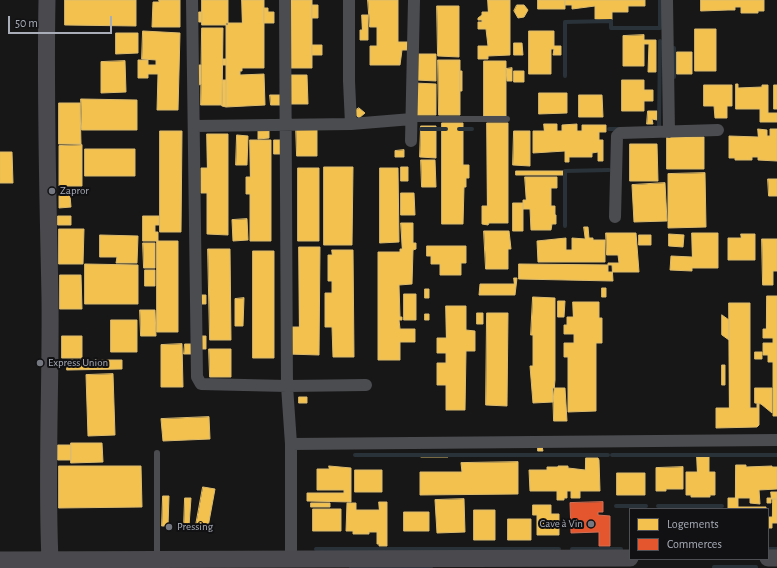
<!DOCTYPE html>
<meta charset="utf-8">
<style>
body{margin:0}
#map{position:relative;width:777px;height:568px;overflow:hidden;background:#171717;font-family:"Alegreya Sans",sans-serif}
canvas{display:block}
.legend{position:absolute;left:629px;top:508px;width:140px;height:52px;box-sizing:border-box;background:#111113;border:1px solid #4d4f55;margin:0;padding:5px 7px;list-style:none;font-size:12px;color:#a8adb8}
.legend li{display:flex;align-items:center;gap:8px;height:20px}
.legend b{width:20px;border:1px solid #4d4f55}
.scale{position:absolute;left:8px;top:16px;width:104px;height:18px;box-sizing:border-box;border:2px solid #a8adb8;border-top:0;padding-left:5px;font-size:12px;line-height:14px;white-space:nowrap;color:#a8adb8;-webkit-text-stroke:3px #111113;paint-order:stroke}
</style>
<div id="map">
<canvas width="777" height="568"></canvas>
<ul class="legend">
<li><b style="height:11px;background:#f2c14e"></b>Logements</li>
<li><b style="height:11px;background:#e4572e"></b>Commerces</li>
</ul>
<div class="scale">50 m</div>
</div>
<script>
const c = document.querySelector('canvas').getContext('2d');
c.lineJoin = 'round';
function paint(path, color) { c.fillStyle = color; c.fill(path, 'evenodd'); }
function trace(path, color, width, dash) { c.strokeStyle = color; c.lineWidth = width; c.lineCap = dash ? 'butt' : 'round'; c.setLineDash(dash || []); c.stroke(path); }
function drawText(font, color, halo, rows, align = 'center') {
  c.font = font + ' "Alegreya Sans",sans-serif'; c.lineWidth = 4; c.setLineDash([]); c.textBaseline = 'middle'; c.strokeStyle = halo; c.fillStyle = color; for (const [text, x, y, turn = 0] of rows) {
    c.save(); c.translate(x, y); c.rotate((+turn || 0) * Math.PI / 180); c.textAlign = isNaN(turn) ? turn : align; if (halo) c.strokeText(text, 0, 0); c.fillText(text, 0, 0); c.restore();
  }
}
const homes = new Path2D(`
 M65,0H136V26L65,25Z
 M159,0H180V27H152L153,2H159Z
 M202,0H228V25H202Z
 M242,0H264V68H242V71H240V75L264,74L265,105L226,107V23H242Z
 M290,0H312V68H290Z
 M368,0H398V42H408L409,50H402L400,65H370V46H377V27H370Z
 M488,0H510V55L488,56V59H478V46H488L486,29H478V22H482V20H478V18L482,15V12H488Z
 M538,0H565V9H538Z
 M565,0H645V6H628V12H612V20H605L595,19V6L572,9V5H565Z
 M701,0H764V11H758V13H741V7H735V10H728L701,11Z
 M312,5H318V18H312Z
 M517,5H524L528,10L524,17L518,18L514,11Z
 M437,6H459V57L438,56Z
 M264,8H268V12H274V23H264Z
 M199,12H202V22H199Z
 M362,15H368V40H360V30H362Z
 M202,28H223L222,105H201Z
 M695,29H716V71H695Z
 M143,31L180,33L178,110H157L158,74H148V78H138V60H148V65H156V60L142,59Z
 M529,31H554V46H561V55H553L554,49H551V74H529Z
 M116,33H138V53L116,54Z
 M644,35V40H656V72H648L649,44H644V66H623V36Z
 M514,43H522L523,55H514Z
 M312,45H322V55H312Z
 M677,52H692V74H677Z
 M417,54H436V81L416,80Z
 M223,59H226V65H223Z
 M438,60H460V115H439Z
 M125,61L126,92L101,93V62Z
 M484,61H506V116H484Z
 M199,65H201V84L199,85Z
 M512,68V81H507L506,69Z
 M460,71H462V91H460Z
 M514,71H524V82H514Z
 M287,75H307L308,104H288Z
 M223,80H226V107L222,106Z
 M622,80H644V90H653V101H644V111H622Z
 M414,83L436,84V115H414Z
 M736,84H738V88L762,87V85H768V113H777V122H760V109H736Z
 M704,85H732V106H727V118H715L714,106H704Z
 M774,85H777V109H774Z
 M539,93H567V113L539,114Z
 M270,95H280V105H271Z
 M579,95H602L603,117H579Z
 M81,99L137,100V130H82Z
 M59,103H80L81,144H59Z
 M359,108L365,113L359,118L353,112Z
 M648,111H657V120L652,119L653,124H647Z
 M442,123H463V165H469V178H466V187H464L463,224H442Z
 M487,123H508V223H489L488,225L482,224V206H487Z
 M544,124H557V131H562V125L577,124V131H582V125H606V132H599V140H603V161H598V152L592,153V157H569V162H565V151L533,153V131H544Z
 M296,126H317V156H297Z
 M421,126H436V158L420,157Z
 M269,129V138L258,139V130Z
 M758,129L767,130V136H770V129H777V161L758,160V157H752V160H735V158H729V136L758,137Z
 M160,131H182L181,232H160Z
 M514,131H530V166L513,165Z
 M207,134H228V235L207,234V193H201V168H207Z
 M237,135L248,136L247,165H236Z
 M667,137H704V169H667Z
 M250,140H271V241H250V194H246V177H250Z
 M274,140H282V154H274Z
 M630,144H657L658,181H630Z
 M82,145V186H59V146Z
 M85,149H135V176H85Z
 M404,150V157H395V151Z
 M0,152H12L13,183H0Z
 M421,160H435L436,187H422Z
 M324,167H353L352,245H324Z
 M401,167H408V181H401Z
 M298,168H319V241H298Z
 M380,168H398L399,242L380,243Z
 M516,171H565V175H516Z
 M705,173L706,227L668,228V174Z
 M525,177H557V188H551V206H555V215H556V224H552L551,230H531L530,209H523V200H526Z
 M768,179H777V196H769Z
 M665,183L667,221L634,222L632,185Z
 M401,193H414L415,215H401Z
 M70,195L71,207L59,208V196Z
 M513,203H523V231H513Z
 M58,216H71V225H58Z
 M143,216H159V225H155V232H158V241H143Z
 M247,219L248,240L233,241L232,220Z
 M401,223H413V243H416V249L413,250L412,284L399,285L400,317H402V320H399L400,329H415V342H400V360H378V252H400V249H402Z
 M584,227H588L589,238H593V240H605V262H538L537,241L566,238V250H572V238L585,239Z
 M59,229H84L83,264H59Z
 M484,231H509L511,249H508V269H486Z
 M606,233H636L639,272H608V263H619L618,255H607Z
 M692,233H718V268H692V271L670,270L671,256L692,257Z
 M669,234L684,235L683,247L669,246Z
 M741,234H755V260H728V238H741Z
 M100,235L138,236L137,263H116L117,257H100Z
 M639,235H651V245H639Z
 M762,239H777V271H773V285H763Z
 M157,241H178V332H157Z
 M143,243H155V268H144Z
 M427,246H466V263H461V275H440V264H431V256H427Z
 M299,247H320L319,355L288,354V327H299Z
 M208,249H230L231,340H210Z
 M332,250H353L354,357H333L332,327H325V293H332V281H328V255H332Z
 M253,251H274V358H253Z
 M85,264L138,265V304H85Z
 M519,264L612,265L613,281L519,279Z
 M145,270H155V286H145Z
 M60,275H81L82,309H60Z
 M514,278H517L515,295H479L480,284H514Z
 M602,288H606V297H602Z
 M425,289H429V298H425Z
 M404,294H416V320H404Z
 M198,295H206V304H198Z
 M767,296H777V416H773V362H768V355H763V343H773V338H763V329H766Z
 M533,297L555,298V380L553,402L533,403L530,366H533V335H531Z
 M244,298L243,326H235V299Z
 M558,301H565L564,317H558Z
 M573,302H599V318H602V343H596V411L568,412V357H564V343H574V334H564V325H567V317H573Z
 M729,303H750V408H757V404H759V425L757,427L716,428V408H729Z
 M446,306H466V330L475,331V351H466L465,410H446V385H437V363H446V353H437V338H446Z
 M140,310H155L156,336H141Z
 M477,313H483V324H477Z
 M487,313H508L507,406L486,405Z
 M425,314H429V320H425Z
 M722,315L729,320V340L722,335Z
 M111,320H137V352H111Z
 M62,336H82V358H62Z
 M199,336H206V349H199Z
 M182,344L183,387H161V345Z
 M185,344H192V354H184Z
 M209,349H231V377H210Z
 M755,352H762V359H755Z
 M67,360H122V369L67,370Z
 M722,365H725V385H722Z
 M113,374L115,435L88,436L86,375Z
 M553,388H565L567,421H554Z
 M755,388H772V413L761,404L755,403Z
 M299,397H307V403H299Z
 M209,417L210,439L163,441L161,419Z
 M71,443H102L103,462L71,463Z
 M58,445H71V460H58Z
 M538,446H542L543,451H538Z
 M421,455H448V457H421Z
 M697,457H709V472H715V495H710V497H691V495H686V472H697Z
 M586,458H598L599,460L600,491H580V498H571V491H567V498H564V500H557V491H530L529,470H547V467H558V466H568V468L585,470Z
 M518,462V494L420,495V472H462L461,463Z
 M736,465H746V467L772,466V467H777V489L759,490L760,504L750,503V498H738V507H766V509H728V498H735Z
 M59,466H141L142,507L59,508Z
 M329,466L351,468V502L307,501V493H344V490H317V469H329Z
 M683,467V489H666V491H656V468Z
 M355,470H382V492H355Z
 M617,473H645V495H617Z
 M203,487L215,489L208,527L196,525Z
 M771,492H777V499H771V503H767V498H771Z
 M163,496H169L168,526H162Z
 M185,498H191L189,526H184Z
 M464,499L465,532L437,533L435,500Z
 M773,499H777V523H772V528H768V517H772Z
 M379,502H387V546H379V544H377V532H369V534H353V531H346L347,503H356V510H379Z
 M311,503H330V507H311Z
 M533,505H551V514H559V535H537V515H533Z
 M313,509H341V531H313Z
 M474,510H495V540H474Z
 M404,512H429V531H404Z
 M508,519H531V540H508Z`);
paint(homes, '#f2c14e');
trace(homes, '#dcbb6e', 1);
const shops = new Path2D(`
 M603,502V512H598V515L610,516V546H599V532L571,533L570,503Z`);
paint(shops, '#e4572e');
trace(shops, '#d27157', 1);
trace(new Path2D(`
 M674,48V77
 M565,76V22L611,21V28H660V0
 M421,129H446
 M459,129H472
 M609,129H620
 M659,129L660,41
 M565,226V171L609,170
 M355,455H608
 M612,455H777
 M616,506H646
 M658,506H722
 M316,549H559
 M572,549H621
 M768,549H777
 M714,567H756
 M351,568H431`), '#2a3239', 4);
trace(new Path2D(`
 M412,119H507
 M157,453V558`), '#4b4c50', 6);
trace(new Path2D(`
 M192,0L197,377L201,384L287,386L291,444
 M285,0L287,386L366,385
 M667,0L669,132
 M351,124L412,119
 M195,126L351,124L349,81V0
 M411,141L414,0
 M615,217L617,136L620,133L718,130
 M291,558V444L777,440`), '#4b4c50', 12);
trace(new Path2D(`
 M47,0C45,99 48,198 50,297C51,385 46,472 50,560
 M768,558H777
 M0,560L630,558`), '#4a4a4e', 17);
for (const [x, y, r, color] of [
 [52,191,4,"#757880"],
 [40,363,4,"#757880"],
 [591,524,4,"#757880"],
 [169,527,4,"#757880"]
]) { const dot = new Path2D(); dot.arc(x, y, r, 0, 2 * Math.PI); c.fillStyle = color; c.fill(dot); trace(dot, '#111113', 1.5); }
drawText('11px', '#a8adb8', '#111113', [
 ["Zapror",60,191],
 ["Express Union",48,363],
 ["Cave à Vin",583,524,"right"],
 ["Pressing",177,527]
], 'left');
</script>
